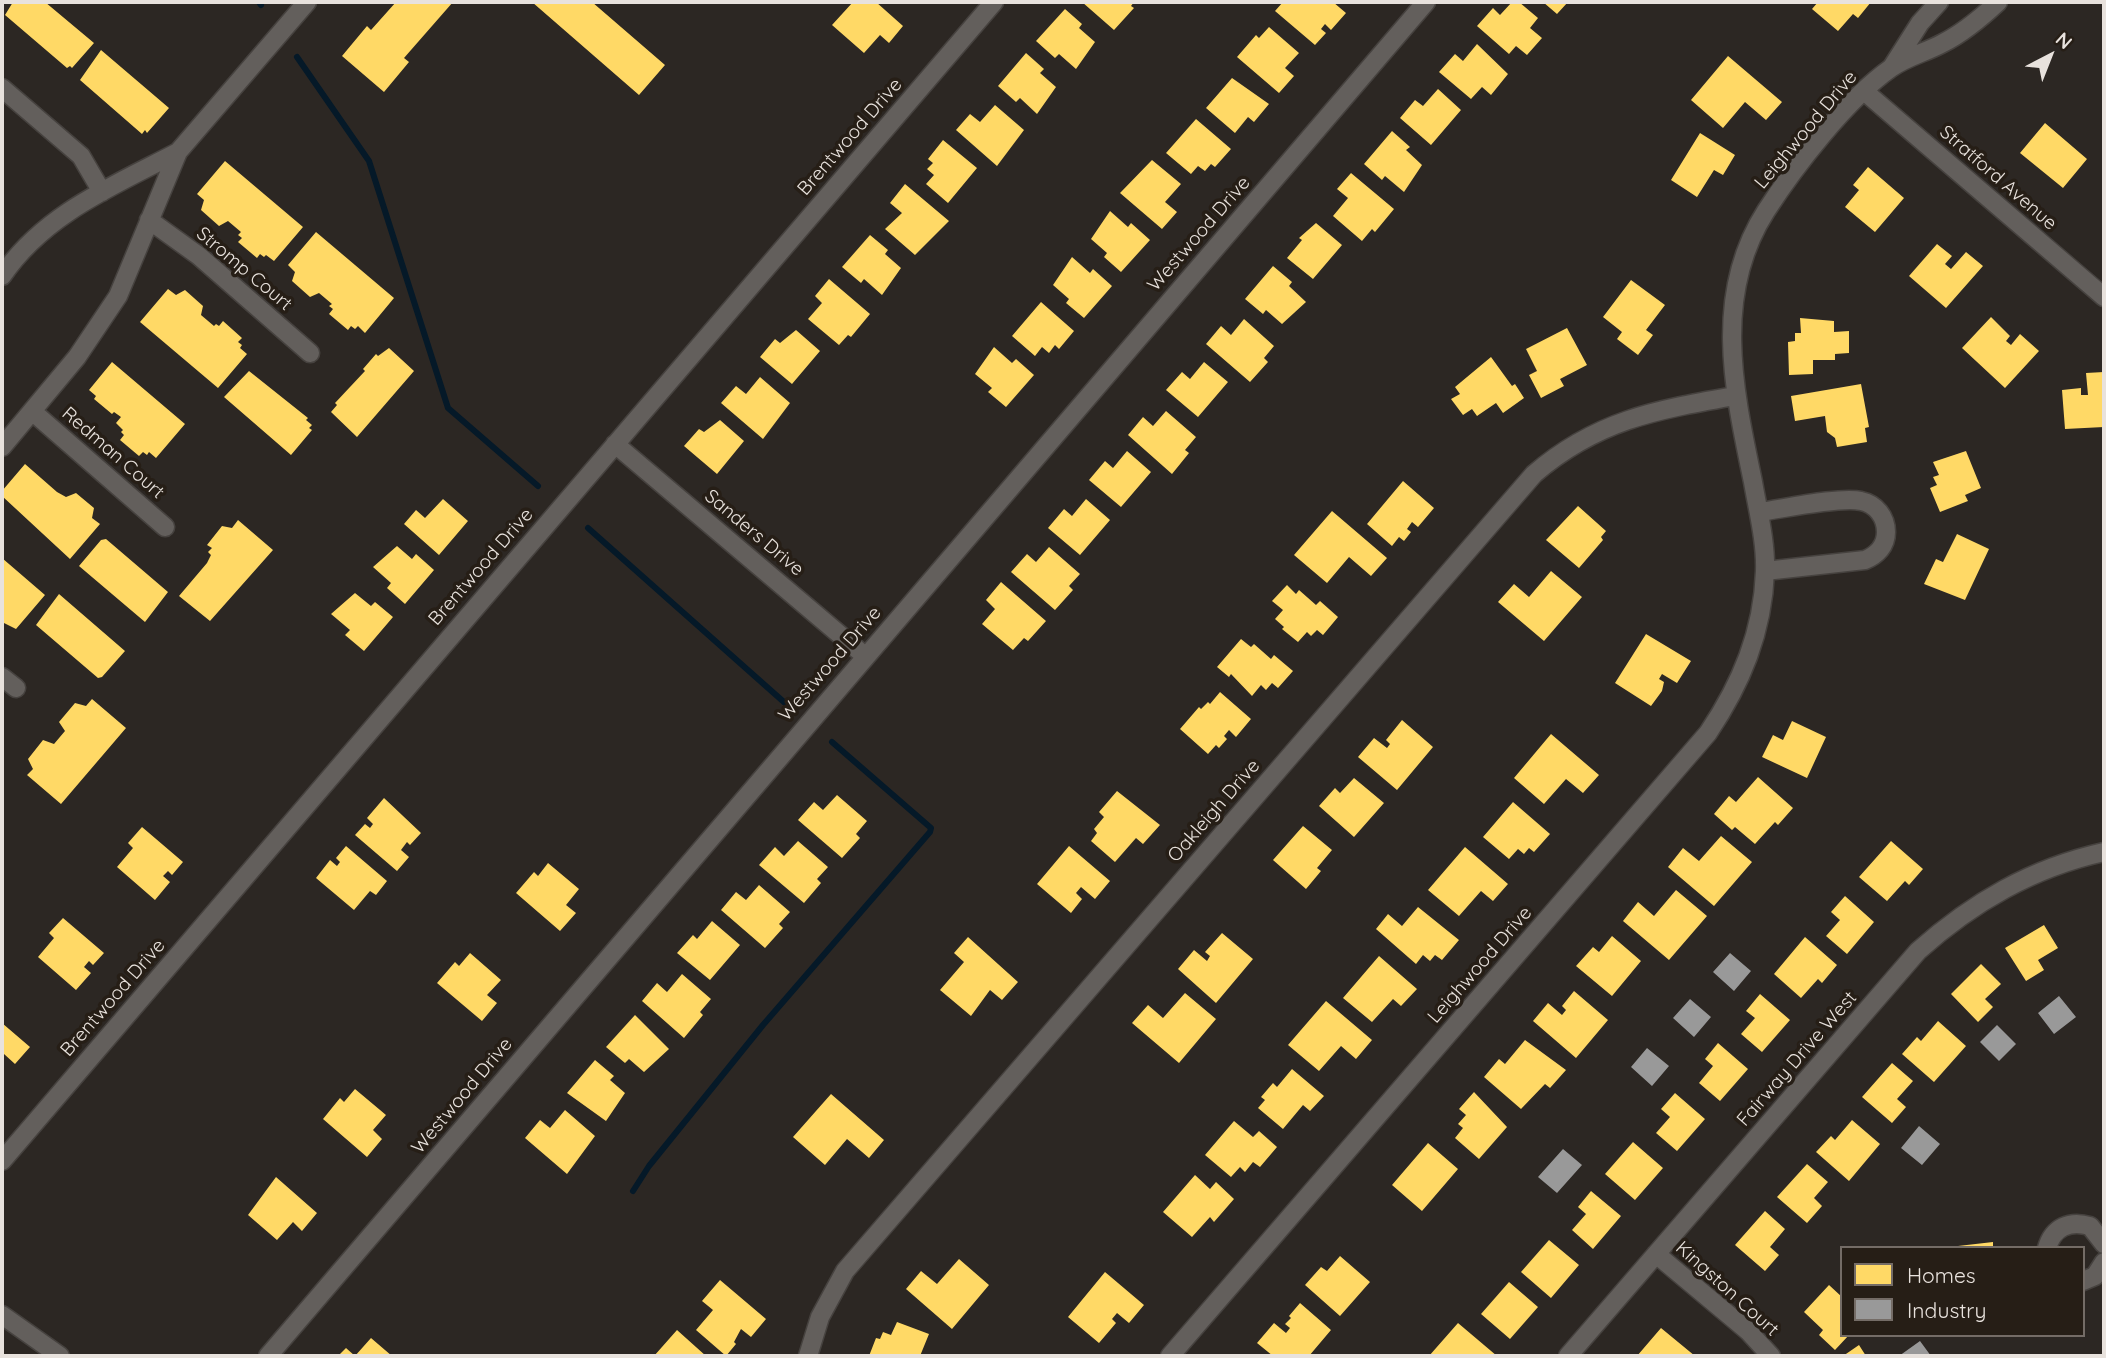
<!DOCTYPE html>
<style>
body{margin:0}
#map{position:relative;width:2106px;height:1358px;overflow:hidden;background:#2c2723;font-family:Quicksand,sans-serif}
canvas{display:block}
.frame{position:absolute;inset:0;border:4px solid #e8e2dd;pointer-events:none}
.legend{position:absolute;left:1840px;top:1246px;width:245px;height:91px;box-sizing:border-box;background:#261e16;border:2px solid #746c66;margin:0;padding:9px 12px;list-style:none;font-size:21px;color:#e8e2dd}
.legend li{display:flex;align-items:center;gap:14px;height:35px}
.legend b{width:35px;border:2px solid #746c66}
.north{position:absolute;left:2015px;top:21px;width:70px;height:70px;-webkit-text-stroke:5px #261e16;paint-order:stroke;rotate:42deg;font-size:19px;font-weight:700;line-height:28px;text-align:center;color:#e8e2dd}
.north::after{content:'';display:block;margin:auto;width:24px;height:32px;background:#e8e2dd;clip-path:polygon(50% 0,100% 100%,50% 72%,0 100%)}
</style>
<div id="map">
<canvas width="2106" height="1358"></canvas>
<div class="frame"></div>
<ul class="legend">
<li><b style="height:19px;background:#ffd966"></b>Homes</li>
<li><b style="height:19px;background:#999"></b>Industry</li>
</ul>
<div class="north">N</div>
</div>
<script>
const c = document.querySelector('canvas').getContext('2d');
c.lineJoin = 'round';
function paint(path, color) { c.fillStyle = color; c.fill(path, 'evenodd'); }
function trace(path, color, width, dash) { c.strokeStyle = color; c.lineWidth = width; c.lineCap = dash ? 'butt' : 'round'; c.setLineDash(dash || []); c.stroke(path); }
function drawText(font, color, halo, rows, align = 'center') {
  c.font = font + ' Quicksand,sans-serif'; c.lineWidth = 7; c.setLineDash([]); c.textBaseline = 'middle'; c.strokeStyle = halo; c.fillStyle = color; for (const [text, x, y, turn = 0] of rows) {
    c.save(); c.translate(x, y); c.rotate((+turn || 0) * Math.PI / 180); c.textAlign = isNaN(turn) ? turn : align; if (halo) c.strokeText(text, 0, 0); c.fillText(text, 0, 0); c.restore();
  }
}
paint(new Path2D(`
 M13,2H45L94,43L72,68L70,66L67,68L5,15Z
 M396,2H453L404,58L409,62L384,92L342,56L367,26L371,30Z
 M532,2H592L665,65L639,95Z
 M853,2H876L903,26L889,43L880,35L864,53L832,25Z
 M1082,2H1134L1131,6L1134,8L1114,30Z
 M1283,2H1333L1346,13L1331,30L1325,24L1321,29L1326,33L1315,45L1275,11Z
 M1512,2H1519L1538,18L1530,28L1542,38L1527,55L1516,46L1509,54L1477,26L1493,8L1500,15Z
 M1543,2H1568L1557,14Z
 M1818,2H1871L1858,18L1853,14L1838,31L1812,9Z
 M1065,9L1082,24L1079,28L1095,42L1076,69L1059,54L1055,58L1036,41Z
 M1269,27L1299,53L1285,68L1294,76L1279,93L1237,57L1256,35L1259,38Z
 M1477,44L1508,74L1491,95L1482,87L1471,99L1439,72L1455,54L1463,61Z
 M101,50L169,108L147,133L145,130L142,134L80,80Z
 M1026,53L1044,69L1040,73L1056,87L1037,114L1020,98L1016,102L998,86Z
 M1728,56L1782,102L1766,120L1745,102L1723,128L1691,100Z
 M1232,78L1269,104L1254,122L1248,117L1235,133L1206,108Z
 M1438,89L1461,110L1431,145L1400,118L1415,100L1423,106Z
 M995,105L1024,130L997,166L956,130L970,114L980,122Z
 M1196,119L1231,149L1215,167L1211,164L1205,171L1198,166L1191,174L1166,153Z
 M2045,123L2087,159L2063,188L2020,153Z
 M1392,131L1410,147L1406,150L1422,165L1404,192L1385,176L1382,180L1364,164Z
 M1700,133L1735,155L1723,175L1714,170L1697,197L1671,180Z
 M943,140L977,168L948,203L926,184L934,175L927,169L933,163L928,159Z
 M1152,160L1181,184L1165,202L1177,212L1162,229L1120,193Z
 M225,161L303,227L274,261L266,255L264,257L260,254L257,258L238,242L242,238L238,235L241,232L228,221L219,226L201,210L204,200L197,194Z
 M1868,167L1904,198L1875,232L1845,207L1859,190L1853,185Z
 M1351,173L1394,209L1375,232L1372,229L1362,241L1333,216L1348,198L1337,189Z
 M905,184L949,221L915,255L885,229L902,213L890,203Z
 M1110,211L1128,227L1131,223L1150,240L1121,272L1104,257L1107,253L1091,239Z
 M1316,223L1342,245L1313,279L1287,258L1302,240L1299,238Z
 M316,232L394,298L365,333L358,326L355,329L351,326L348,330L329,314L333,309L329,306L332,304L319,293L310,297L292,281L295,272L288,265Z
 M870,235L888,250L885,254L901,268L882,295L864,279L861,283L842,267Z
 M1937,244L1952,256L1945,264L1951,269L1966,252L1983,266L1946,308L1909,276Z
 M1072,257L1090,273L1093,269L1112,286L1084,318L1066,303L1069,299L1053,285Z
 M1273,266L1292,282L1289,286L1306,302L1282,324L1266,310L1263,314L1245,299Z
 M829,279L870,314L851,337L848,335L839,345L808,319L822,303L815,296Z
 M1631,280L1665,305L1646,330L1653,335L1638,355L1617,339L1622,332L1603,317Z
 M168,289L176,295L185,290L203,306L201,315L214,326L216,324L219,326L223,321L242,338L238,342L242,345L240,348L247,354L218,388L140,322Z
 M1041,302L1074,331L1059,349L1055,345L1049,353L1042,347L1035,356L1012,336Z
 M1991,317L2010,336L2006,341L2011,345L2020,334L2039,351L2005,388L1962,348Z
 M1800,318L1834,321V332L1849,331V353L1835,354V360H1813V374L1789,375L1788,342L1795,341V333H1801Z
 M1244,319L1274,346L1264,358L1268,362L1250,382L1206,344L1221,326L1231,335Z
 M1567,328L1587,365L1560,379L1564,386L1541,398L1529,375L1537,371L1526,349Z
 M796,330L820,351L792,384L760,357L775,339L780,343Z
 M994,347L1012,363L1016,359L1034,375L1006,407L988,392L992,388L975,374Z
 M389,348L414,371L357,437L331,412L337,405L335,403L365,371L363,369L376,354L378,356Z
 M1491,357L1512,386L1515,384L1524,398L1503,413L1496,403L1477,416L1472,409L1463,415L1451,399L1460,394L1455,387Z
 M112,362L185,424L156,458L149,452L147,455L143,452L139,456L120,440L124,435L121,432L123,430L116,423L121,417L114,412L112,414L94,399L96,396L89,390Z
 M1204,362L1228,382L1198,417L1166,390L1182,372L1190,379Z
 M249,371L308,418L306,420L312,425L309,428L312,430L291,455L224,397Z
 M2104,372V427L2065,429L2062,390L2081,388V395H2088L2086,373Z
 M760,377L790,403L763,439L721,403L736,386L746,394Z
 M1861,384L1869,427L1865,428L1867,442L1837,447L1835,438L1827,432L1825,416L1795,421L1791,396Z
 M1166,411L1196,437L1185,450L1189,453L1172,474L1128,435L1143,417L1153,426Z
 M720,420L744,441L717,474L684,446L699,429L704,432Z
 M1127,451L1151,472L1121,507L1089,480L1105,461L1113,468Z
 M1966,451L1981,488L1965,495L1968,501L1940,512L1930,488L1937,485L1933,477L1939,475L1933,462Z
 M25,464L57,492L66,497L76,493L94,508L92,518L100,524L70,559L2,496V491Z
 M1403,481L1434,508L1418,527L1412,522L1407,529L1411,532L1404,541L1399,537L1392,546L1367,524Z
 M443,499L468,521L439,555L404,524L416,510L425,518Z
 M1086,499L1110,520L1080,555L1048,528L1064,509L1072,516Z
 M1578,506L1606,531L1601,537L1603,540L1579,568L1546,540Z
 M1332,511L1387,558L1371,576L1349,557L1327,583L1294,555Z
 M238,520L273,550L210,621L179,596L207,563L211,555L208,552L212,548L207,545L222,526L232,528Z
 M1957,534L1989,549L1965,600L1924,584L1936,559L1943,562Z
 M106,539L168,592L145,622L79,566L101,540Z
 M397,546L412,559L416,554L434,570L405,604L387,588L391,583L373,567Z
 M1049,547L1080,574L1069,586L1073,590L1055,610L1011,572L1027,554L1036,562Z
 M2,558L45,595L16,629L2,622Z
 M1551,571L1582,597L1544,641L1498,602L1514,584L1529,597Z
 M1001,582L1046,621L1028,641L1024,638L1013,650L982,624L995,609L986,600Z
 M1287,585L1296,594L1299,590L1316,605L1320,601L1338,617L1323,635L1317,630L1311,636L1307,632L1298,642L1282,629L1284,627L1275,619L1283,610L1272,601Z
 M355,593L371,606L375,602L393,617L364,651L345,635L350,630L331,614Z
 M59,594L125,651L102,677L98,678L36,625Z
 M1646,634L1691,661L1677,683L1662,674L1659,679L1664,682L1662,691L1651,706L1615,683Z
 M1241,639L1251,647L1254,644L1271,659L1274,655L1293,671L1278,688L1272,683L1266,690L1261,685L1252,696L1231,674L1229,677L1217,667Z
 M1220,692L1251,719L1236,737L1229,730L1224,736L1227,739L1219,748L1216,745L1208,754L1180,729L1199,707L1201,709L1208,702L1210,704Z
 M92,699L126,728L61,804L27,775L33,769L28,759L43,740L54,744L65,731L59,722L75,703L86,706Z
 M1402,720L1433,747L1397,790L1358,757L1374,738L1387,748L1390,744L1386,740Z
 M1792,721L1826,737L1807,778L1762,757L1773,735L1783,740Z
 M1551,734L1599,775L1583,793L1566,779L1544,804L1514,778Z
 M1758,777L1793,808L1778,825L1775,822L1755,844L1735,827L1732,830L1714,814L1729,796L1736,802Z
 M1354,778L1384,803L1354,837L1319,806L1335,788L1340,793Z
 M1117,791L1160,825L1143,844L1136,838L1115,862L1091,841L1097,833L1094,829L1104,817L1099,812Z
 M837,795L867,821L856,834L860,838L842,858L798,820L814,802L823,810Z
 M384,798L421,833L410,845L407,842L401,850L409,857L397,871L355,835L365,824L370,828L373,824L367,818Z
 M1513,802L1550,834L1534,852L1529,848L1524,854L1518,849L1509,859L1483,837Z
 M1303,826L1332,850L1317,868L1321,871L1306,889L1273,860Z
 M142,827L183,862L172,875L168,871L163,876L170,882L155,900L117,867L133,848L128,843Z
 M1721,836L1752,862L1714,906L1668,867L1683,848L1699,861Z
 M798,841L828,867L817,879L821,883L804,903L759,865L775,847L784,856Z
 M1891,841L1923,869L1909,885L1905,881L1887,901L1859,877Z
 M346,846L387,881L376,895L370,891L354,910L316,878L330,860L337,866L340,862L336,858Z
 M1069,846L1110,881L1095,899L1081,887L1076,893L1082,899L1071,913L1037,884Z
 M1465,847L1508,884L1493,901L1481,891L1459,916L1428,890Z
 M548,863L579,889L566,905L576,913L560,931L516,893L534,872L538,876Z
 M759,885L790,912L779,924L783,928L765,948L721,910L736,892L746,900Z
 M1676,890L1707,916L1669,960L1623,921L1638,902L1654,916Z
 M1845,896L1874,922L1847,954L1826,936L1840,920L1831,912Z
 M1418,907L1459,940L1442,960L1435,955L1430,961L1423,955L1416,964L1376,929L1388,914L1402,926Z
 M63,918L104,953L93,965L89,961L84,967L91,973L76,990L38,957L54,938L49,933Z
 M712,921L740,945L710,980L677,953L693,935L697,939Z
 M2044,925L2058,948L2038,960L2044,970L2026,981L2005,948Z
 M1222,933L1253,959L1216,1003L1178,969L1194,950L1207,961L1210,956L1205,952Z
 M1612,936L1641,961L1612,996L1576,966L1593,947L1599,952Z
 M968,937L1018,982L1002,1000L990,990L971,1016L940,990L964,962L954,953Z
 M1805,937L1837,965L1822,983L1818,979L1801,998L1774,974Z
 M470,953L501,980L487,995L497,1003L482,1021L437,983L455,962L459,966Z
 M1379,956L1417,989L1401,1006L1393,999L1372,1022L1343,998Z
 M1981,964L2001,984L1985,999L1993,1007L1978,1022L1951,994Z
 M682,974L711,999L700,1012L703,1015L684,1038L642,1001L657,983L667,992Z
 M1574,991L1608,1020L1576,1058L1533,1021L1548,1003L1562,1015L1566,1010L1562,1006Z
 M1185,993L1216,1019L1179,1063L1132,1023L1148,1005L1163,1018Z
 M1760,994L1790,1020L1762,1052L1741,1034L1755,1018L1746,1011Z
 M1326,1001L1372,1040L1356,1059L1341,1046L1319,1071L1288,1045Z
 M635,1015L669,1049L644,1072L629,1059L625,1063L606,1047Z
 M1938,1021L1966,1046L1934,1082L1902,1054L1917,1037L1921,1041Z
 M2,1023L30,1047L15,1064L4,1054L2,1057Z
 M1525,1040L1566,1070L1550,1088L1545,1084L1521,1109L1484,1077L1499,1059L1505,1064Z
 M1718,1043L1748,1069L1720,1101L1699,1083L1713,1066L1705,1059Z
 M595,1060L614,1076L610,1080L625,1093L606,1121L567,1093Z
 M1892,1063L1913,1081L1897,1099L1906,1107L1892,1123L1862,1097Z
 M1292,1069L1324,1096L1310,1111L1303,1105L1283,1129L1258,1108L1265,1100L1261,1097L1273,1083L1277,1087Z
 M355,1089L386,1115L373,1130L382,1139L367,1157L323,1119L340,1098L344,1102Z
 M1474,1092L1507,1127L1479,1159L1455,1138L1463,1128L1458,1124L1466,1115L1459,1109Z
 M1675,1093L1705,1119L1677,1151L1656,1133L1670,1117L1661,1109Z
 M831,1094L884,1140L869,1158L847,1139L825,1165L793,1137Z
 M565,1110L595,1136L567,1174L525,1138L540,1120L550,1128Z
 M1852,1120L1880,1144L1849,1181L1816,1152L1831,1136L1835,1140Z
 M1234,1121L1253,1137L1259,1131L1277,1147L1260,1167L1253,1162L1245,1172L1240,1167L1231,1177L1205,1155Z
 M1633,1142L1663,1168L1635,1200L1605,1174Z
 M1428,1143L1458,1169L1422,1211L1392,1185Z
 M1807,1164L1828,1182L1814,1198L1822,1206L1807,1223L1777,1197Z
 M1195,1175L1210,1189L1216,1182L1234,1199L1214,1222L1210,1217L1192,1237L1163,1212Z
 M276,1177L317,1213L302,1231L293,1222L277,1240L248,1215Z
 M1591,1191L1621,1216L1593,1249L1572,1230L1586,1214L1578,1207Z
 M1765,1211L1785,1229L1770,1247L1779,1255L1765,1271L1735,1245Z
 M1549,1240L1579,1265L1551,1298L1521,1272Z
 M1993,1242V1248H1958V1246Z
 M1340,1256L1370,1282L1340,1316L1305,1285L1321,1267L1327,1271Z
 M959,1259L989,1285L952,1329L906,1289L921,1271L937,1284Z
 M1105,1272L1144,1305L1129,1323L1117,1313L1112,1319L1116,1323L1099,1343L1068,1317Z
 M720,1280L766,1319L751,1337L741,1329L734,1342L736,1344L726,1356L696,1330L713,1310L702,1301Z
 M1509,1282L1538,1307L1510,1339L1481,1314Z
 M1829,1285L1842,1297V1335H1849L1835,1350L1819,1335L1823,1330L1804,1312Z
 M1300,1303L1331,1330L1309,1356H1273L1257,1343L1274,1323L1286,1333L1290,1328L1285,1324L1291,1318L1289,1316Z
 M897,1322L929,1334L920,1356H869L876,1338L880,1339L883,1332L891,1335Z
 M1458,1323L1497,1356H1429Z
 M1661,1328L1695,1356H1637Z
 M677,1330L706,1356H654Z
 M371,1338L392,1356H338L346,1348L355,1356Z
 M1859,1345L1866,1356H1843Z`), '#ffd966');
paint(new Path2D(`
 M1730,953L1751,971L1734,991L1713,972Z
 M2059,996L2076,1017L2054,1034L2038,1013Z
 M1690,999L1711,1017L1694,1037L1673,1018Z
 M1997,1025L2016,1044L1999,1061L1980,1042Z
 M1647,1048L1669,1066L1652,1086L1631,1067Z
 M1919,1126L1940,1144L1922,1165L1901,1148Z
 M1563,1149L1582,1165L1557,1193L1538,1177Z
 M1920,1341L1931,1356H1899Z`), '#999');
trace(new Path2D(`
 M259,2L261,5
 M297,57L369,161L448,408L538,486
 M588,528L785,703
 M633,1191L649,1166L763,1025L930,832L931,828L832,742`), '#051928', 6);
const minor = new Path2D(`
 M1892,67L1920,23L1939,2
 M2,88L81,156L102,192
 M1864,91L2104,297
 M149,220L199,256L310,353
 M2,276C44,214 113,186 178,152
 M33,412L165,527
 M615,444L865,656
 M2,447L77,357L118,296L178,152L307,2
 M1759,512C1782,509 1841,496 1861,501C1876,504 1886,517 1886,532C1886,546 1877,555 1865,560L1765,571
 M2,677L16,688
 M2,1161L994,2
 M2047,1248C2053,1227 2070,1220 2090,1226L2104,1244
 M1656,1254L1748,1331L1771,1356
 M2083,1281L2095,1276L2104,1262
 M2,1315L60,1356
 M268,1356L1426,2
 M808,1356L820,1317L845,1271L1534,474C1597,420 1656,410 1735,396
 M1170,1356L1708,733C1741,684 1763,632 1765,571C1766,542 1758,511 1753,482C1734,391 1712,295 1766,211C1795,166 1847,99 1891,68C1906,57 1927,52 1943,43C1963,33 1982,17 1998,2
 M1568,1356L1918,951C1973,902 2032,868 2104,852`);
trace(minor, '#46423f', 21);
trace(minor, '#635f5c', 18);
drawText('19px', '#e8e2dd', '#261e16', [
 ["Leighwood Drive",1806,130,-50],
 ["Brentwood Drive",850,137,-49],
 ["Stratford Avenue",1998,178,41],
 ["Westwood Drive",1199,234,-49],
 ["Stromp Court",244,269,40],
 ["Redman Court",113,453,41],
 ["Sanders Drive",754,533,40],
 ["Brentwood Drive",481,567,-49],
 ["Westwood Drive",830,664,-49],
 ["Oakleigh Drive",1214,811,-49],
 ["Leighwood Drive",1480,965,-49],
 ["Brentwood Drive",113,998,-49],
 ["Fairway Drive West",1797,1059,-49],
 ["Westwood Drive",462,1096,-50],
 ["Kingston Court",1727,1289,42]
]);
</script>
